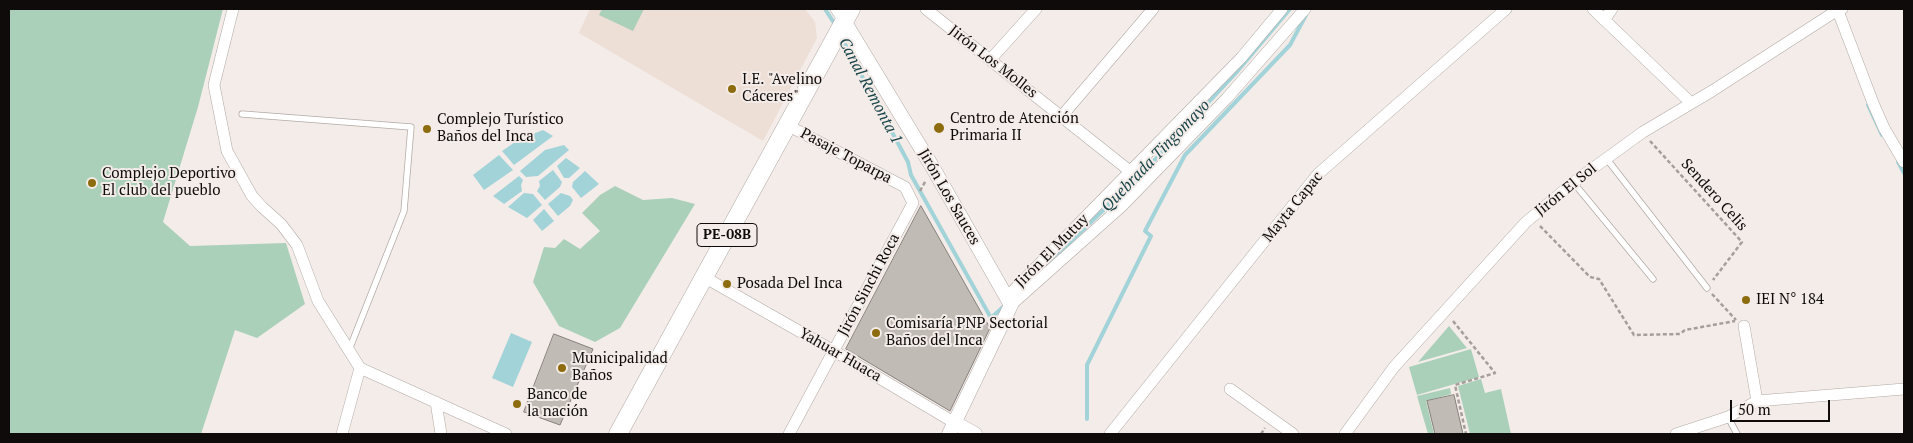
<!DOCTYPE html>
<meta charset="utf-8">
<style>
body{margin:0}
#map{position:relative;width:1913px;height:443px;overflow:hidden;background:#f4ece8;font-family:"PT Serif",serif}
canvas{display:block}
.frame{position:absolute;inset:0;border:10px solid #0e0b0a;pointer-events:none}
.scale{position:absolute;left:1730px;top:400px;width:100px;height:22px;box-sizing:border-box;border:2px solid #0e0b0a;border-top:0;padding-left:6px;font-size:15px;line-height:18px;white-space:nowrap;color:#0e0b0a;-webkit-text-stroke:4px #f4ece8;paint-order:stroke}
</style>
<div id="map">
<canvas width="1913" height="443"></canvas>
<div class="frame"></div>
<div class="scale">50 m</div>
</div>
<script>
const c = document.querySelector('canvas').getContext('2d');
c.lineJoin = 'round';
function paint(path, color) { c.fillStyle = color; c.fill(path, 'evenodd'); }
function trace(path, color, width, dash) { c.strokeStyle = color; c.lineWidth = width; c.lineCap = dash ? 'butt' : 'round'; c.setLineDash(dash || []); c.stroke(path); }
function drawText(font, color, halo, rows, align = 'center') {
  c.font = font + ' "PT Serif",serif'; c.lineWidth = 4; c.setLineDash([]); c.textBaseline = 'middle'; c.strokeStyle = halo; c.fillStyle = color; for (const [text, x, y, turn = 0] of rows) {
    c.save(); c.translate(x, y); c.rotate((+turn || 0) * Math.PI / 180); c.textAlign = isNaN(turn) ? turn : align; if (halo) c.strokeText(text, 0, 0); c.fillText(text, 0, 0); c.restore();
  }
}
paint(new Path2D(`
 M590,9H805L815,22L817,38L763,141L579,33Z`), '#edded6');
paint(new Path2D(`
 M9,9H223L198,107L163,222L190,246L286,243L305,304L257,338L235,330L201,434H9Z
 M602,9H644L633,31L599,15Z
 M615,186L643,200L672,198L695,204L620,328L595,342L559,326L533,282L544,247L555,248L564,239L580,249L600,231L582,213L600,195Z
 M1449,326L1467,348L1418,362Z
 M1471,349L1479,377L1417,395L1409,367Z
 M1481,379L1485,393L1501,389L1511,434H1470L1458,386Z
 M1450,388L1451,394L1426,401L1434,434H1428L1417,396Z`), '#aad0ba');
paint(new Path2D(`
 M543,130L553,136L514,165L502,151L518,140Z
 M564,145L569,150L538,176L526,177L520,171L545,150Z
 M499,155L513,170L484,190L473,175Z
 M566,158L580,168L569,178H564L557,166Z
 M553,170L562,182L560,187L545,200L537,191L540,186L539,181Z
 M585,171L599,184L581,198L572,187L573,182Z
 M519,176L523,180L521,185L522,191L504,204L493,196Z
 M524,193L533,194L542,205L527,218L508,207Z
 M561,193L570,196L573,200L570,206L558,216L548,204Z
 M544,209L554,221L542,231L533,220Z
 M511,333L532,342L513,387L492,378Z`), '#a2d3d9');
trace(new Path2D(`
 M825,9L836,26
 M841,37L908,162L911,175L991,318L1003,307
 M1868,105L1882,135
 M1898,162L1904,173
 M1038,273L1147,168L1235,74L1290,9
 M1087,419V365L1151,236L1145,231L1185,155L1290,45L1306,15`), '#a2d3d9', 4);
const building = new Path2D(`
 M921,206L990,328L950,411L846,349Z
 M554,334L593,349L560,425L524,412Z
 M1454,395L1463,434H1435L1427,401Z`);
paint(building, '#c1bbb6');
trace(building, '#85807b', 1);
const service = new Path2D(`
 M242,114L411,127L404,211L349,350
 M1606,158L1707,288
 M1573,182L1653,279
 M1728,417L1737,434`);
const minor = new Path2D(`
 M233,9L214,85L227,151L252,196L262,207L281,224L297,245L318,301L360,368L506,434
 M836,9L844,21
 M926,9L1131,172
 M1593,9L1691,103
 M1838,11L1873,103L1884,128L1904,162
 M1604,20L1612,9
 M990,60L1036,9
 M1061,117L1153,9
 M787,125L905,187L913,203L789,434
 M704,277L834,351L955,423
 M1007,297L1241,58L1282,9
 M1011,305L1122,206L1227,98L1305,9
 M1744,326L1757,401
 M1230,389L1293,434
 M436,402L441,434
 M342,434L360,368
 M1110,434L1318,174L1506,9
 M1345,434L1394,367L1526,222L1578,179L1643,132L1712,91L1833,13L1842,9
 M1676,434L1728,417L1757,401L1904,389`);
const tertiary = new Path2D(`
 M844,21L933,168L1011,305L949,434
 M955,423L975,434`);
const primary = new Path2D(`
 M618,434L851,9`);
trace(service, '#b1aaa6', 7);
trace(minor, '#b1aaa6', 12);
trace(tertiary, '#b1aaa6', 15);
trace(primary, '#b1aaa6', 19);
trace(new Path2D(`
 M1650,141L1742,242L1713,280
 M920,191L926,180
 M1540,226L1590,277L1599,279L1634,335L1680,334L1685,330L1735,321
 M1712,294L1736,320
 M1453,321L1495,373L1455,385L1466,434
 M1261,434L1265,428`), '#a59e9b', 2.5, [4, 2.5]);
trace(service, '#fff', 5.5);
trace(minor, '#fff', 11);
trace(tertiary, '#fff', 14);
trace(primary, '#fff', 18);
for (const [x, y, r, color] of [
 [732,89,5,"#8c6c0e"],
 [939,128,6,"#8c6c0e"],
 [427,129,5,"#8c6c0e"],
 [92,183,5,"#8c6c0e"],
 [727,284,5,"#8c6c0e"],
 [1746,300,5,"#8c6c0e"],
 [876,333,5,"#8c6c0e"],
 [562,368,5,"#8c6c0e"],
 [517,404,5,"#8c6c0e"]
]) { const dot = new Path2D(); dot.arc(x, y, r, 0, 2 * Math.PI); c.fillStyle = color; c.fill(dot); trace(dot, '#f4ece8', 2); }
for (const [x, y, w] of [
 [727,235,60]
]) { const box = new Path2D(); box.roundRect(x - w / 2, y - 11.5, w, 23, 4); c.fillStyle = '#f4ece8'; c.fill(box); trace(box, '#0e0b0a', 1); }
drawText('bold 14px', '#0e0b0a', null, [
 ["PE-08B",727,235]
]);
drawText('15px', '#0e0b0a', '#f4ece8', [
 ["Jirón Los Molles",993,62,38],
 ["Pasaje Toparpa",846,156,28],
 ["Jirón El Sol",1566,190,-39],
 ["Sendero Celis",1714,195,48],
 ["Jirón Los Sauces",949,197,60],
 ["Mayta Capac",1293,207,-51],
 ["Jirón El Mutuy",1052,251,-45],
 ["Jirón Sinchi Roca",869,285,-62],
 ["Yahuar Huaca",840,355,30]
]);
drawText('15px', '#0e0b0a', '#f4ece8', [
 ["I.E. \"Avelino",742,80],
 ["Cáceres\"",742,97],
 ["Centro de Atención",950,119],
 ["Primaria II",950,136],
 ["Complejo Turístico",437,120],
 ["Baños del Inca",437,137],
 ["Complejo Deportivo",102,174],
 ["El club del pueblo",102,191],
 ["Posada Del Inca",737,284],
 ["IEI N° 184",1756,300],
 ["Comisaría PNP Sectorial",886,324],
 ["Baños del Inca",886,341],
 ["Municipalidad",572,359],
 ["Baños",572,376],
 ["Banco de",527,395],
 ["la nación",527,412]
], 'left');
drawText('italic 16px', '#19454a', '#f4ece8', [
 ["Canal Remonta 1",870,91,62],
 ["Quebrada Tingomayo",1156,156,-46]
]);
</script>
